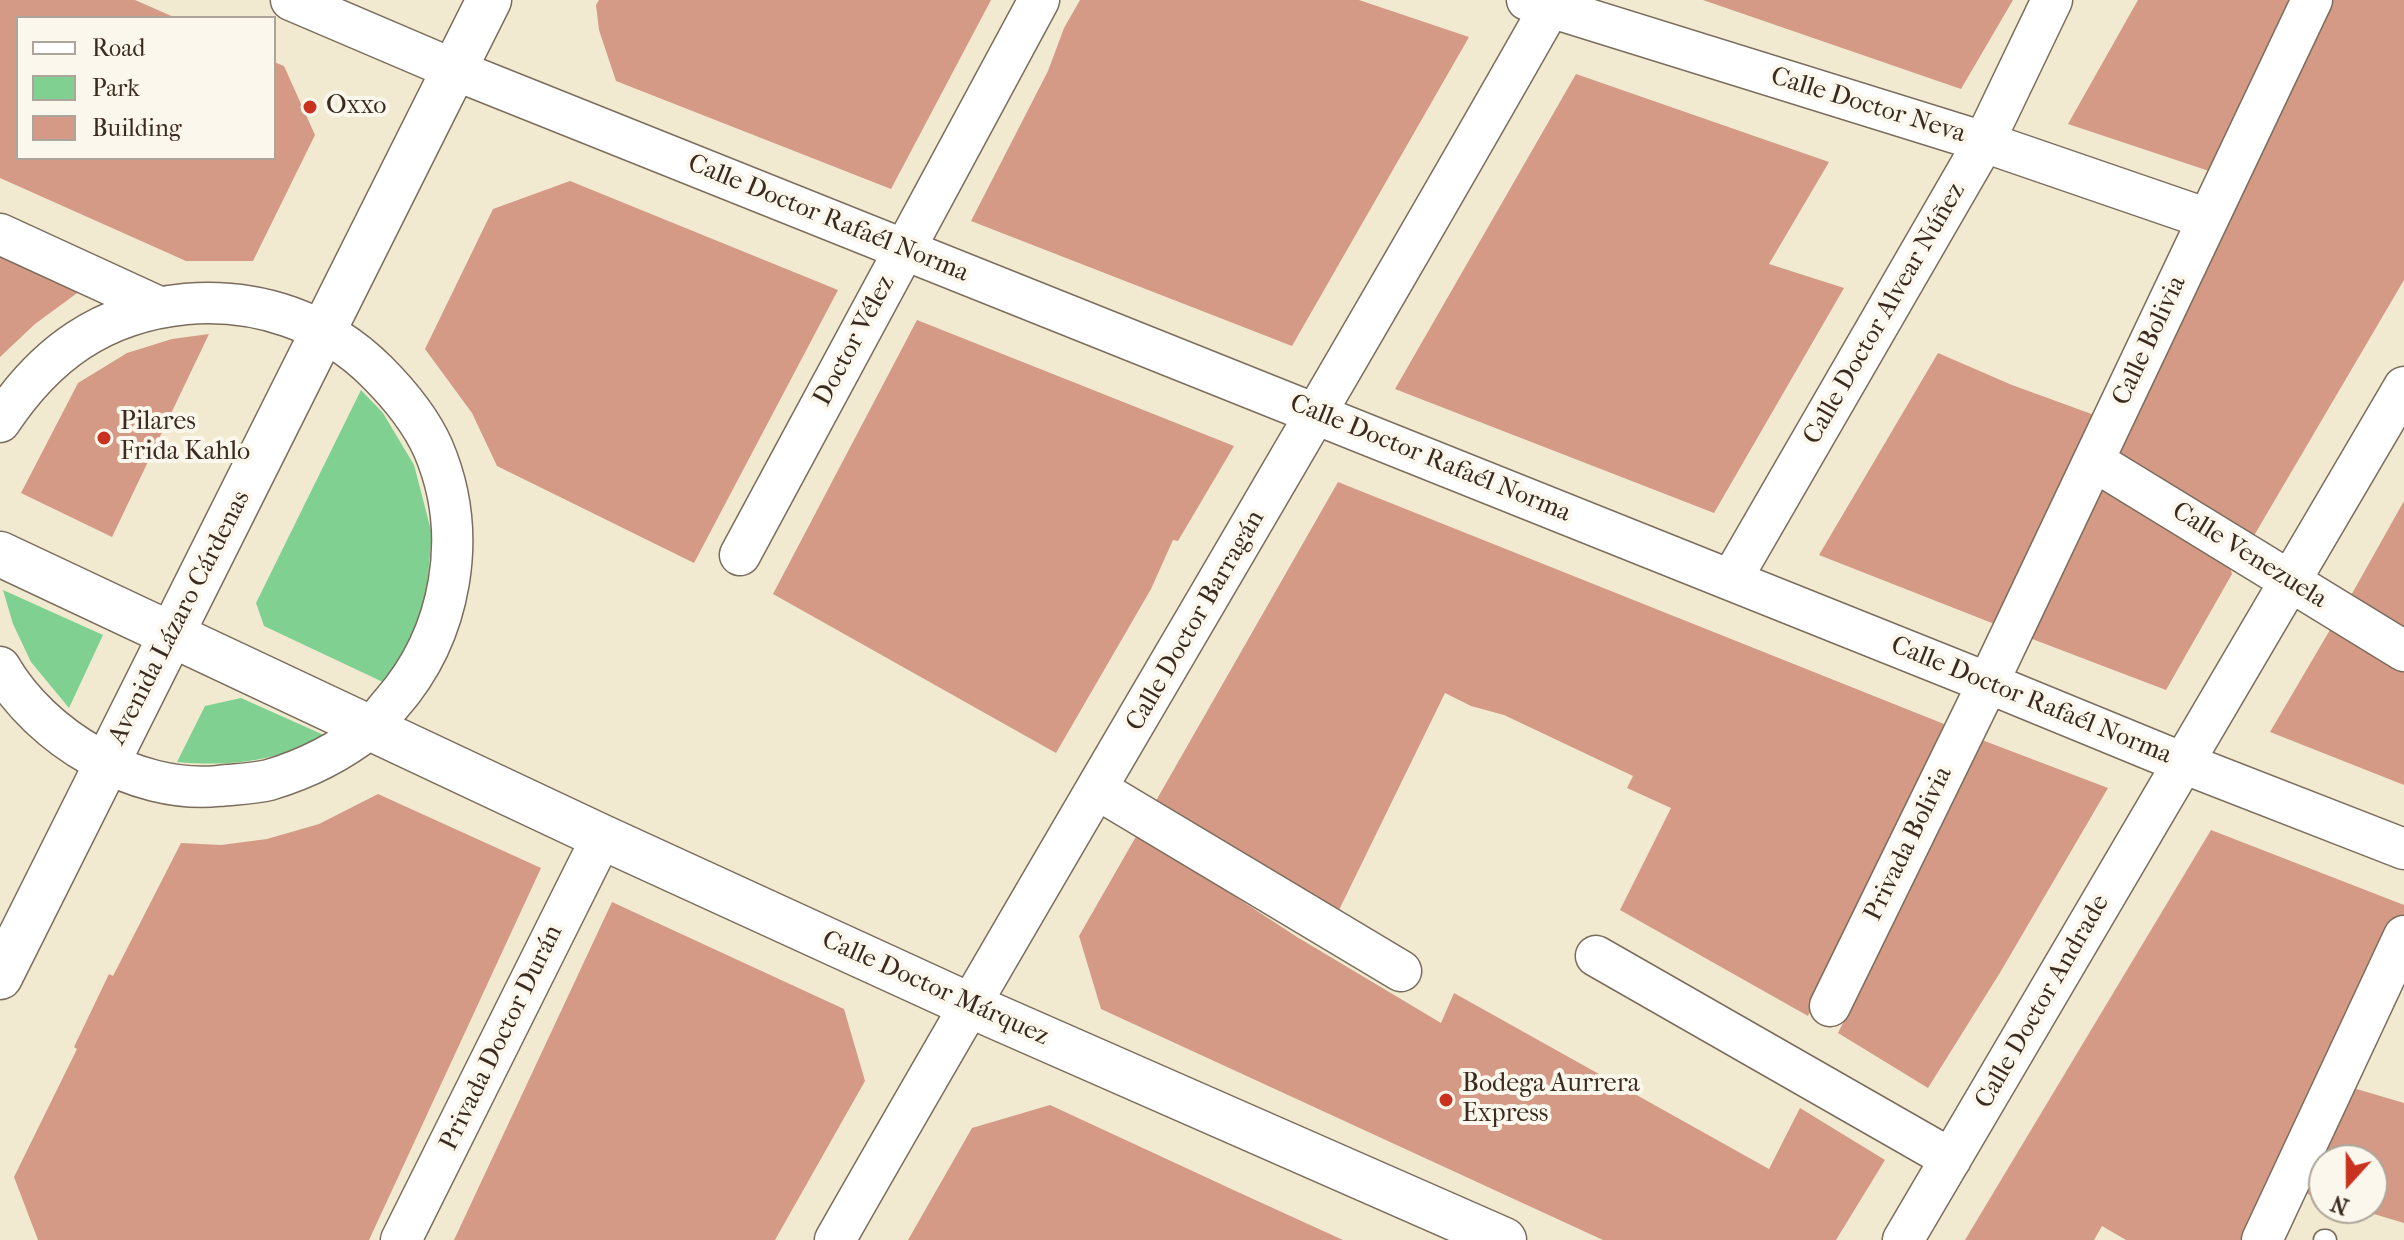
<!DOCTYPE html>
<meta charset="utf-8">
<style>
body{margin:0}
#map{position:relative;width:2404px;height:1240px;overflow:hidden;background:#f1ead1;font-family:"IM FELL French Canon",serif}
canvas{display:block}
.legend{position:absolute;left:16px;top:16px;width:260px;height:144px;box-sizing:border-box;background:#fbf7ec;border:2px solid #aea59a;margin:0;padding:10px 14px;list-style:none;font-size:24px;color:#3b2a1e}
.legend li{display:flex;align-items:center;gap:16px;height:40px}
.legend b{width:40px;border:2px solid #aea59a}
.north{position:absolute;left:2308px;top:1144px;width:80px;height:80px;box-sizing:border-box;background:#fbf7ec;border:2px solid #aea59a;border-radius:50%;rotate:201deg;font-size:22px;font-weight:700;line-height:32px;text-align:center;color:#3b2a1e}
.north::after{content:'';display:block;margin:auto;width:28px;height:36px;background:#c8321e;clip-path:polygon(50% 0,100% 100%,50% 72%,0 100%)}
</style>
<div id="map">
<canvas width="2404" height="1240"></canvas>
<ul class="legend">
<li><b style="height:10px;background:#fff"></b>Road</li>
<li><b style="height:22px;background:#7fd091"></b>Park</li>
<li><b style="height:22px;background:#d49a85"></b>Building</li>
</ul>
<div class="north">N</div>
</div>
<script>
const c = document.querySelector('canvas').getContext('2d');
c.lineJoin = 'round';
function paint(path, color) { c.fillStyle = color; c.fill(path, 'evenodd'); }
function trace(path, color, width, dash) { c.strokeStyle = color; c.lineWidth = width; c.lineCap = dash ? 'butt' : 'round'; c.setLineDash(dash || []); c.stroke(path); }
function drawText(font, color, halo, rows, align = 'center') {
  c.font = font + ' "IM FELL French Canon",serif'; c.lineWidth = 8; c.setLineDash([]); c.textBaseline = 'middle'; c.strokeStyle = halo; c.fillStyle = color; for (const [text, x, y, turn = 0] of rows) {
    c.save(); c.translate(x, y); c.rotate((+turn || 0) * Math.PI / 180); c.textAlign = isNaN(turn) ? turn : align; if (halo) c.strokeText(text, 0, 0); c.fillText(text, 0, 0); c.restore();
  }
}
paint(new Path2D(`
 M361,390L383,413L414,465L432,534L425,608L407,653L385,683L264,626L256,603Z
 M3,590L103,635L69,708L31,662L13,624Z
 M241,698L326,736C276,761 233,767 177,762L205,706Z`), '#7fd091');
paint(new Path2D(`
 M0,0H135L176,18H18V158H274V62L284,66L315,135L253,261H186L0,178Z
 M599,0H991L891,189L616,81L599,30L596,5Z
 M1080,0H1359L1469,37L1292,346L971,221L1048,71L1064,28Z
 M1703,0H2013L1961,89Z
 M2138,0H2297L2215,173L2068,124Z
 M2332,0H2404V280L2252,539L2117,455Z
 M1576,74L1829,162L1769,264L1844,288L1714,513L1395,389Z
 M570,181L838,290L694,563L497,466L472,413L425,349L493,209Z
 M0,250L84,288L35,324L0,357Z
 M917,320L1234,446L1178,541L1173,540L1151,589L1056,753L773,594Z
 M209,334L112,537L21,493L78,383L127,353L172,339Z
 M1938,353L2012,385L2097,416L1997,625L1819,555Z
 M2103,481L2228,559L2232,574L2166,690L2027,637Z
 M1338,482L1949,726L1808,1016L1620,910L1671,808L1627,788L1633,776L1504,715L1471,706L1445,693L1339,910L1153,806Z
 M2404,501V633L2349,599Z
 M2334,623L2404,663V785L2270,732Z
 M1982,740L2108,788L2001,971L1928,1088L1838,1033Z
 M378,794L541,868L369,1240H38L14,1177L77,1049L74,1047L109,974L113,976L181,843L221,845L267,839L319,824Z
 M2211,830L2404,905V921L2253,1240H2126L2102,1226L2094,1240H1965Z
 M1138,833L1297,937L1441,1023L1454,993L1769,1169L1800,1108L1885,1160L1836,1240H1603L1101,1009L1079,936Z
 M612,902L844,1009L865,1081L775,1240H454Z
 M2343,1085L2404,1103V1223L2357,1209L2372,1208V1160H2324V1199L2294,1190Z
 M1050,1105L1240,1193L1343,1240H908L972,1128Z`), '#d49a85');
const service = new Path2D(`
 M2324,1240H2326`);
const minor = new Path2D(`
 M291,0L455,70L1988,683L2183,763L2404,849
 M1527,0L1984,142L2208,219
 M0,234L159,307
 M0,422C45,354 102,312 186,304C257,298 326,321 377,372C399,394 420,419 433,448C470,534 452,635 391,704C384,712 378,721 370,728C340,752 306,769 269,780C253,784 235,784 218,786C135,794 41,738 0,667
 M2094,461L2404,651
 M740,555L1039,0
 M1731,580L1984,142L2052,0
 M1097,789L1401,971
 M1596,956L1951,1159
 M1830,1006L1988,683L2312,0
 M401,1240L602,837
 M835,1240C1071,825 1319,416 1554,0
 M1903,1240L2404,387
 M2262,1240L2404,936`);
const tertiary = new Path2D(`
 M0,554L602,837L969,1005L1504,1240`);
const primary = new Path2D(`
 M0,977L489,0`);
trace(service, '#7b6d5d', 23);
trace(minor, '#7b6d5d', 43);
trace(tertiary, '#7b6d5d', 47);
trace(primary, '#7b6d5d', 47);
trace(service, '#fff', 20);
trace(minor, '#fff', 40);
trace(tertiary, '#fff', 44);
trace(primary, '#fff', 44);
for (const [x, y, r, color] of [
 [310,107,8,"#c8321e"],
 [104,438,8,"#c8321e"],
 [1446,1100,8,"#c8321e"]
]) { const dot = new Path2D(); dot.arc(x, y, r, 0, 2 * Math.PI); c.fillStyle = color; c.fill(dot); trace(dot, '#fbf7ec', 3); }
drawText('26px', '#3b2a1e', '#fbf7ec', [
 ["Calle Doctor Neva",1868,106,17],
 ["Calle Doctor Rafaél Norma",828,219,22],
 ["Calle Doctor Alvear Núñez",1885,314,-60],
 ["Doctor Vélez",855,341,-62],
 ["Calle Bolivia",2150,341,-65],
 ["Calle Doctor Rafaél Norma",1430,459,22],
 ["Calle Venezuela",2249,556,32],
 ["Avenida Lázaro Cárdenas",180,618,-63],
 ["Calle Doctor Barragán",1196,621,-60],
 ["Calle Doctor Rafaél Norma",2031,701,22],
 ["Privada Bolivia",1909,844,-64],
 ["Calle Doctor Márquez",935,989,24],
 ["Calle Doctor Andrade",2043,1002,-60],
 ["Privada Doctor Durán",502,1038,-64]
]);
drawText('26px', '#3b2a1e', '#fbf7ec', [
 ["Oxxo",326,107],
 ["Pilares",120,423],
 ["Frida Kahlo",120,453],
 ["Bodega Aurrera",1462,1085],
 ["Express",1462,1115]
], 'left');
</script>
